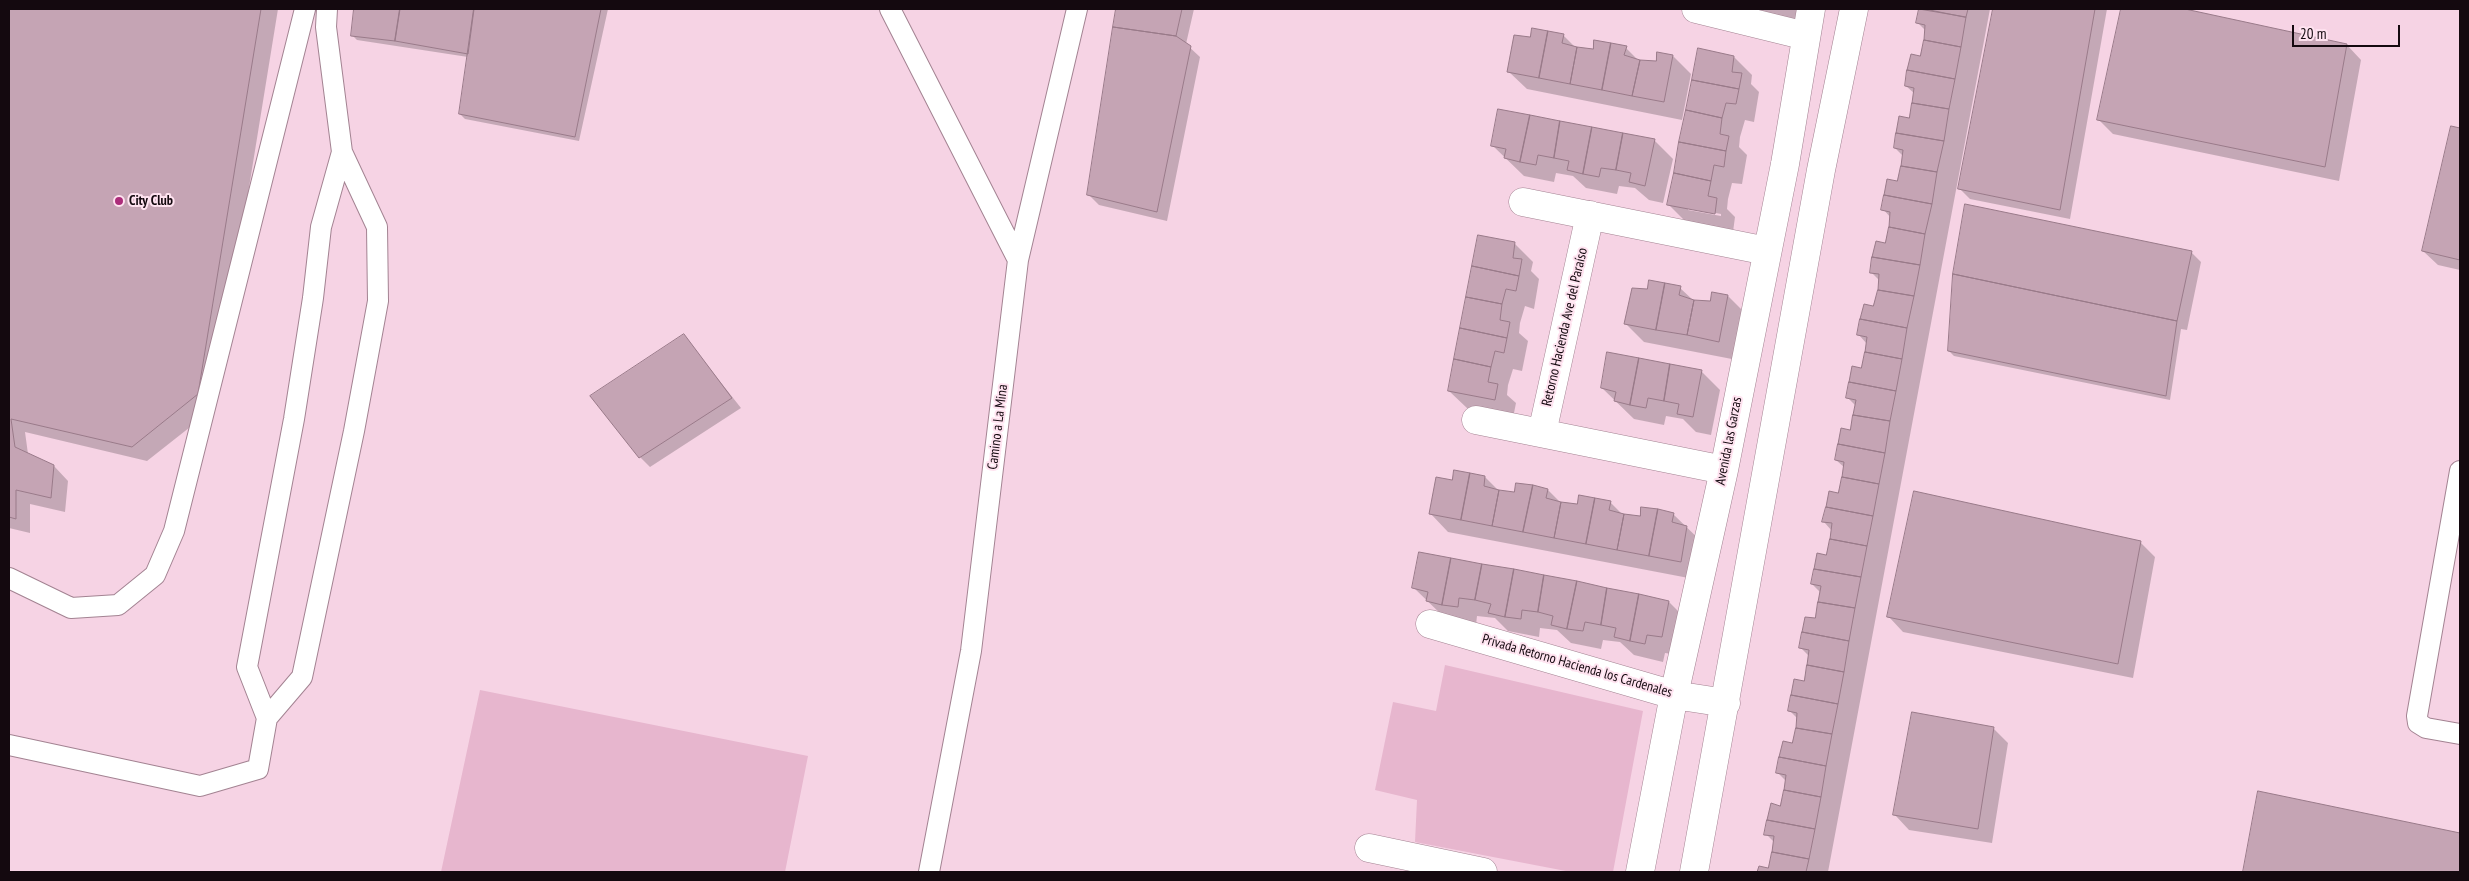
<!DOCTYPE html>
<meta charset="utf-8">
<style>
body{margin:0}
#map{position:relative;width:2469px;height:881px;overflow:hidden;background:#f6d3e4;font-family:"PT Sans Narrow",sans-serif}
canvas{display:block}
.frame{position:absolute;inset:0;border:10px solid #14090f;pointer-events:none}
.scale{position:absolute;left:2292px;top:25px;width:108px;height:22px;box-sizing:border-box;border:2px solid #14090f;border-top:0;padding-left:6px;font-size:15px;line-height:18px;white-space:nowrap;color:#14090f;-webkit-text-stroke:4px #ffe3f0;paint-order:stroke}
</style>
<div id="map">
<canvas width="2469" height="881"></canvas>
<div class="frame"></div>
<div class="scale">20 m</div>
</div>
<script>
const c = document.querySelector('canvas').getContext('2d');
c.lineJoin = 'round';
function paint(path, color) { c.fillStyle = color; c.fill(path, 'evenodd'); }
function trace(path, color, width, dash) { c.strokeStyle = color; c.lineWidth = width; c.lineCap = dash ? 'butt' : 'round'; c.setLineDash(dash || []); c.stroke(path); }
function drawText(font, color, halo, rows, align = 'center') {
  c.font = font + ' "PT Sans Narrow",sans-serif'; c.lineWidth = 4; c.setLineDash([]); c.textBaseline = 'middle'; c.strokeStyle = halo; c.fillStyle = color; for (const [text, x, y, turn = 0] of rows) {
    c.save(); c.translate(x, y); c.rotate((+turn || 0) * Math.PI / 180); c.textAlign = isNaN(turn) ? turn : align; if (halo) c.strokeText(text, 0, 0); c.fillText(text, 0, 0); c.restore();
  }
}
paint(new Path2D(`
 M1445,665L1643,711L1613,872H1571L1415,842L1417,800L1375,790L1393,702L1436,711Z
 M480,690L808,756L785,872H441Z`), '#e7b6ce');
paint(new Path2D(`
 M9,9H278L213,409L147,461L25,432L28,454L54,466L68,481L65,512L30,504V533L9,528Z
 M355,9H608L579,141L465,119L460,114L468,57L357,40L352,35Z
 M1118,9H1194L1186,44L1200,57L1167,221L1099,205L1089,195Z
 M1751,9H1800L1798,20Z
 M1920,9H1990L1828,872H1759L1760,867L1769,869L1774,842L1766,834L1781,807L1786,781L1778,773L1793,744L1798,719L1789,710L1805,682L1809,656L1800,647L1816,619L1821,593L1812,584L1827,556L1832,531L1824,522L1839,494L1845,468L1836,460L1851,432L1856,406L1847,397L1862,369L1867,344L1859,335L1874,307L1879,290L1880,281L1871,272L1886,244L1891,218L1883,209L1898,182L1903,156L1895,148L1910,120L1915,94L1906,86L1921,57L1926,31L1918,23Z
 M1994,9H2107L2070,219L1970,199L1960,189Z
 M2122,9H2179L2347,45L2361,60L2339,181L2113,134L2099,120Z
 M1563,35L1576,48L1594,51L1626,48L1639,61L1657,63L1673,56L1691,74L1682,120L1527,89L1508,71L1531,39Z
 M1734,57L1752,75L1751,84L1759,92L1754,122L1745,120L1740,137L1739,147L1747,155L1742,184L1732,183L1728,199L1727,209L1735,217L1733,232L1687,223L1669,205ZM1688,208L1721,214V216L1688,210Z
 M2451,128L2460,129V270L2438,265L2423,251Z
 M1654,140L1673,159L1663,203L1649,200L1635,188L1619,186L1617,194L1586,188L1573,176L1556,173L1554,182L1524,176L1492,145Z
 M1514,243L1533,262L1531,271L1539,279L1534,309L1525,306L1520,323L1519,333L1528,341L1522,371L1513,369L1508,385L1507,395L1516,403L1513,418L1468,409L1449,391Z
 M2191,252L2201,262L2187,330L2181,329L2170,400L1954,356L1949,351Z
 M1680,288L1694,301L1711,303L1728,296L1746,314L1737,360L1644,342L1626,324L1648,291Z
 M684,336L741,408L650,467L640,457Z
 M1701,371L1720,390L1711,435L1696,432L1683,419L1666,416L1664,425L1634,419L1602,388Z
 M1485,477L1499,491L1515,493L1548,490L1560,502L1578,506L1610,502L1622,514L1641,518L1673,514L1705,545L1699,580L1448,532L1430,513L1453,481Z
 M2140,542L2155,557L2133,678L1903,632L1889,617Z
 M1414,588L1669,602L1687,620L1680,655L1665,653L1663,662L1634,655L1620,642L1603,640L1601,649L1571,643L1557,630L1540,628L1539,637L1508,631L1495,618L1477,616L1476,625L1446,619Z
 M1993,728L2008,743L1992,843L1909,830L1895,815Z
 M2259,792L2460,834V872H2244Z`), '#0003');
const building = new Path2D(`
 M9,9H261L198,394L132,447L11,419L15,447L54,465L51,498L16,490V519L9,517Z
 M354,9H400L395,41L351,36Z
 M400,9H474L468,54L395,41Z
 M474,9H601L575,137L459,114Z
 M1116,9H1182L1176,36L1113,27Z
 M1919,9L1966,17L1961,47L1924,40L1925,25L1916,23Z
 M1925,9H1968L1966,17Z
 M1993,9H2095L2060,210L1958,189Z
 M2121,9H2185L2347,44L2325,167L2097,120Z
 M1113,27L1176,36L1191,46L1157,212L1087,195Z
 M1532,28L1548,31L1539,78L1507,72L1514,35L1530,37Z
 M1548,31L1564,34L1562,43L1577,47L1570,84L1539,78Z
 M1594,40L1611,43L1602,90L1570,84L1577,47L1593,49Z
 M1924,40L1961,47L1955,79L1907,70L1911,54L1920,56Z
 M1611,43L1627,46L1624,55L1640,60L1632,96L1602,90Z
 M1698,48L1734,56L1732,72L1742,73L1739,89L1692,80Z
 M1657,52L1673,55L1664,102L1632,96L1640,60L1656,61Z
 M1907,70L1955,79L1949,109L1912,103L1914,88L1905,86Z
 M1692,80L1739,89L1736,104L1726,103L1722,118L1686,110Z
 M1912,103L1949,109L1944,141L1896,133L1899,116L1909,118Z
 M1498,109L1530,115L1520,162L1504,158L1506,149L1491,146Z
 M1686,110L1722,118L1720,134L1729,136L1726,151L1679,142Z
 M1530,115L1560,121L1554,158L1538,155L1536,165L1520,162Z
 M1560,121L1592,127L1583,174L1567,170L1569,161L1554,158Z
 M2451,126L2460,128V260L2422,251Z
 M1592,127L1623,133L1616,170L1601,168L1599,177L1583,174Z
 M1623,133L1655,139L1645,186L1629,182L1631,173L1616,170Z
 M1896,133L1944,141L1937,172L1901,166L1903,150L1894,148Z
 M1679,142L1726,151L1724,167L1714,165L1711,181L1674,173Z
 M1901,166L1937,172L1932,204L1884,195L1887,179L1897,181Z
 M1674,173L1711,181L1708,196L1717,198L1715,214L1667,205Z
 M1884,195L1932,204L1925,234L1889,227L1890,212L1881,210Z
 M1965,204L2192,251L2177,321L1953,274Z
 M1889,227L1925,234L1920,265L1872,257L1876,241L1885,243Z
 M1478,235L1515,242L1513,258L1522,259L1519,276L1472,266Z
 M1872,257L1920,265L1914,296L1878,290L1879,274L1870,273Z
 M1472,266L1519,276L1516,291L1506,289L1502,304L1466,297Z
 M1953,274L2177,321L2166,396L1948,351Z
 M1649,280L1665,283L1656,330L1624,324L1632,288L1647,289Z
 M1665,283L1681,286L1679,295L1694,300L1687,335L1656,330Z
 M1878,290L1914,296L1907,328L1860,319L1864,304L1873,306Z
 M1712,292L1728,295L1719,342L1687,335L1694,300L1710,301Z
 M1466,297L1502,304L1500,320L1510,322L1507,338L1460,328Z
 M1860,319L1907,328L1902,359L1865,352L1867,337L1857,335Z
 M1460,328L1507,338L1504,353L1495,351L1491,367L1454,359Z
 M684,334L732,398L639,458L590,396Z
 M1607,352L1639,358L1630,405L1614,401L1616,392L1601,388Z
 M1865,352L1902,359L1896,391L1849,382L1852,366L1861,368Z
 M1639,358L1670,364L1664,401L1648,398L1646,408L1630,405Z
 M1454,359L1491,367L1488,382L1498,384L1495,400L1448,391Z
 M1670,364L1702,370L1693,417L1677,414L1679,404L1664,401Z
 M1849,382L1896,391L1890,421L1853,415L1856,400L1846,398Z
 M1853,415L1890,421L1885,453L1838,444L1841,428L1850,430Z
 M1838,444L1885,453L1879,484L1842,477L1844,462L1835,460Z
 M1454,470L1470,473L1461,520L1429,514L1436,477L1452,480Z
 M1470,473L1485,476L1484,486L1499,490L1492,526L1461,520Z
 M1842,477L1879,484L1873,516L1826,507L1829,491L1838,493Z
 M1516,483L1533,485L1523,532L1492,526L1499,490L1514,492Z
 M1533,485L1548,489L1546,498L1561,502L1554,538L1523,532Z
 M1914,491L2141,541L2118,664L1887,617Z
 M1579,495L1595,498L1586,544L1554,538L1561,502L1577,504Z
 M1595,498L1611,501L1609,510L1624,514L1617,550L1586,544Z
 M1641,507L1658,509L1649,556L1617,550L1624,514L1640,516Z
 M1826,507L1873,516L1867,546L1830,539L1832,523L1822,522Z
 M1658,509L1674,513L1672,522L1687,526L1681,562L1649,556Z
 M1830,539L1867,546L1861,577L1814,569L1817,553L1826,555Z
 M1419,552L1451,558L1442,605L1426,601L1428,592L1412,588Z
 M1451,558L1482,564L1475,600L1459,598L1458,607L1442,605Z
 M1482,564L1514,569L1505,617L1488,613L1491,604L1475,600Z
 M1514,569L1544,575L1538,612L1522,610L1521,619L1505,617Z
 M1814,569L1861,577L1855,608L1818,602L1821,586L1811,584Z
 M1544,575L1577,581L1567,629L1551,625L1553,616L1538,612Z
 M1577,581L1607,588L1601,625L1585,622L1583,631L1567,629Z
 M1607,588L1639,594L1630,641L1614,637L1616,628L1601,625Z
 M1639,594L1669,601L1662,637L1647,635L1645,644L1630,641Z
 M1818,602L1855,608L1849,641L1802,632L1805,617L1815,618Z
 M1802,632L1849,641L1844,672L1807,665L1809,650L1799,648Z
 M1807,665L1844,672L1838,704L1791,695L1794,679L1804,681Z
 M1791,695L1838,704L1832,734L1796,728L1797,713L1788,711Z
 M1912,712L1994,727L1978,829L1893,815Z
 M1796,728L1832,734L1826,766L1779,757L1783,741L1792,743Z
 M1779,757L1826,766L1821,797L1784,790L1786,775L1776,773Z
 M1784,790L1821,797L1815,829L1767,820L1771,803L1780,806Z
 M2258,791L2460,833V872H2243Z
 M1767,820L1815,829L1809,859L1772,852L1774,836L1764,835Z
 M1772,852L1809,859L1806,872H1757L1759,866L1768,868Z`);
paint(building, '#c5a4b4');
trace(building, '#997a89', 1);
const service = new Path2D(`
 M890,9L1018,260L971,651L929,872
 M1018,260L1077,9
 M2460,471L2417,716L2418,723L2426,728L2460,734
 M9,578L71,608L118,605L155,575L174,531L305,9
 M267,718L247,667L294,419L313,298L321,227L342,152
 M9,745L200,786L258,769L267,718L302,677L354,431L378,301L377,227L342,152L326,27L327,9`);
const minor = new Path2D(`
 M1696,9L1806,36
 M1523,202L1767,251
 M1476,420L1724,470
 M1542,433L1590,215
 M1430,624L1674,695L1726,703
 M1369,848L1483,872
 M1640,872L1674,695L1724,470L1785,164L1811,9
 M1694,872L1821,170L1854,9`);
trace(service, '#a38392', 22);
trace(minor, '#a38392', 29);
trace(service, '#fff', 20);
trace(minor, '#fff', 28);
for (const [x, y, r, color] of [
 [119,201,5,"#ac2c7a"]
]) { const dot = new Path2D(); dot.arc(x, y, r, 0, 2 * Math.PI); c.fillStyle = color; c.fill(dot); trace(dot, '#ffe3f0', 2); }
drawText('bold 14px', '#14090f', '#ffe3f0', [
 ["City Club",129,201]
], 'left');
drawText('14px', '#14090f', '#ffe3f0', [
 ["Retorno Hacienda Ave del Paraíso",1565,327,-77],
 ["Camino a La Mina",998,427,-83],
 ["Avenida las Garzas",1729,441,-79],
 ["Privada Retorno Hacienda los Cardenales",1577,666,16]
]);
</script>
